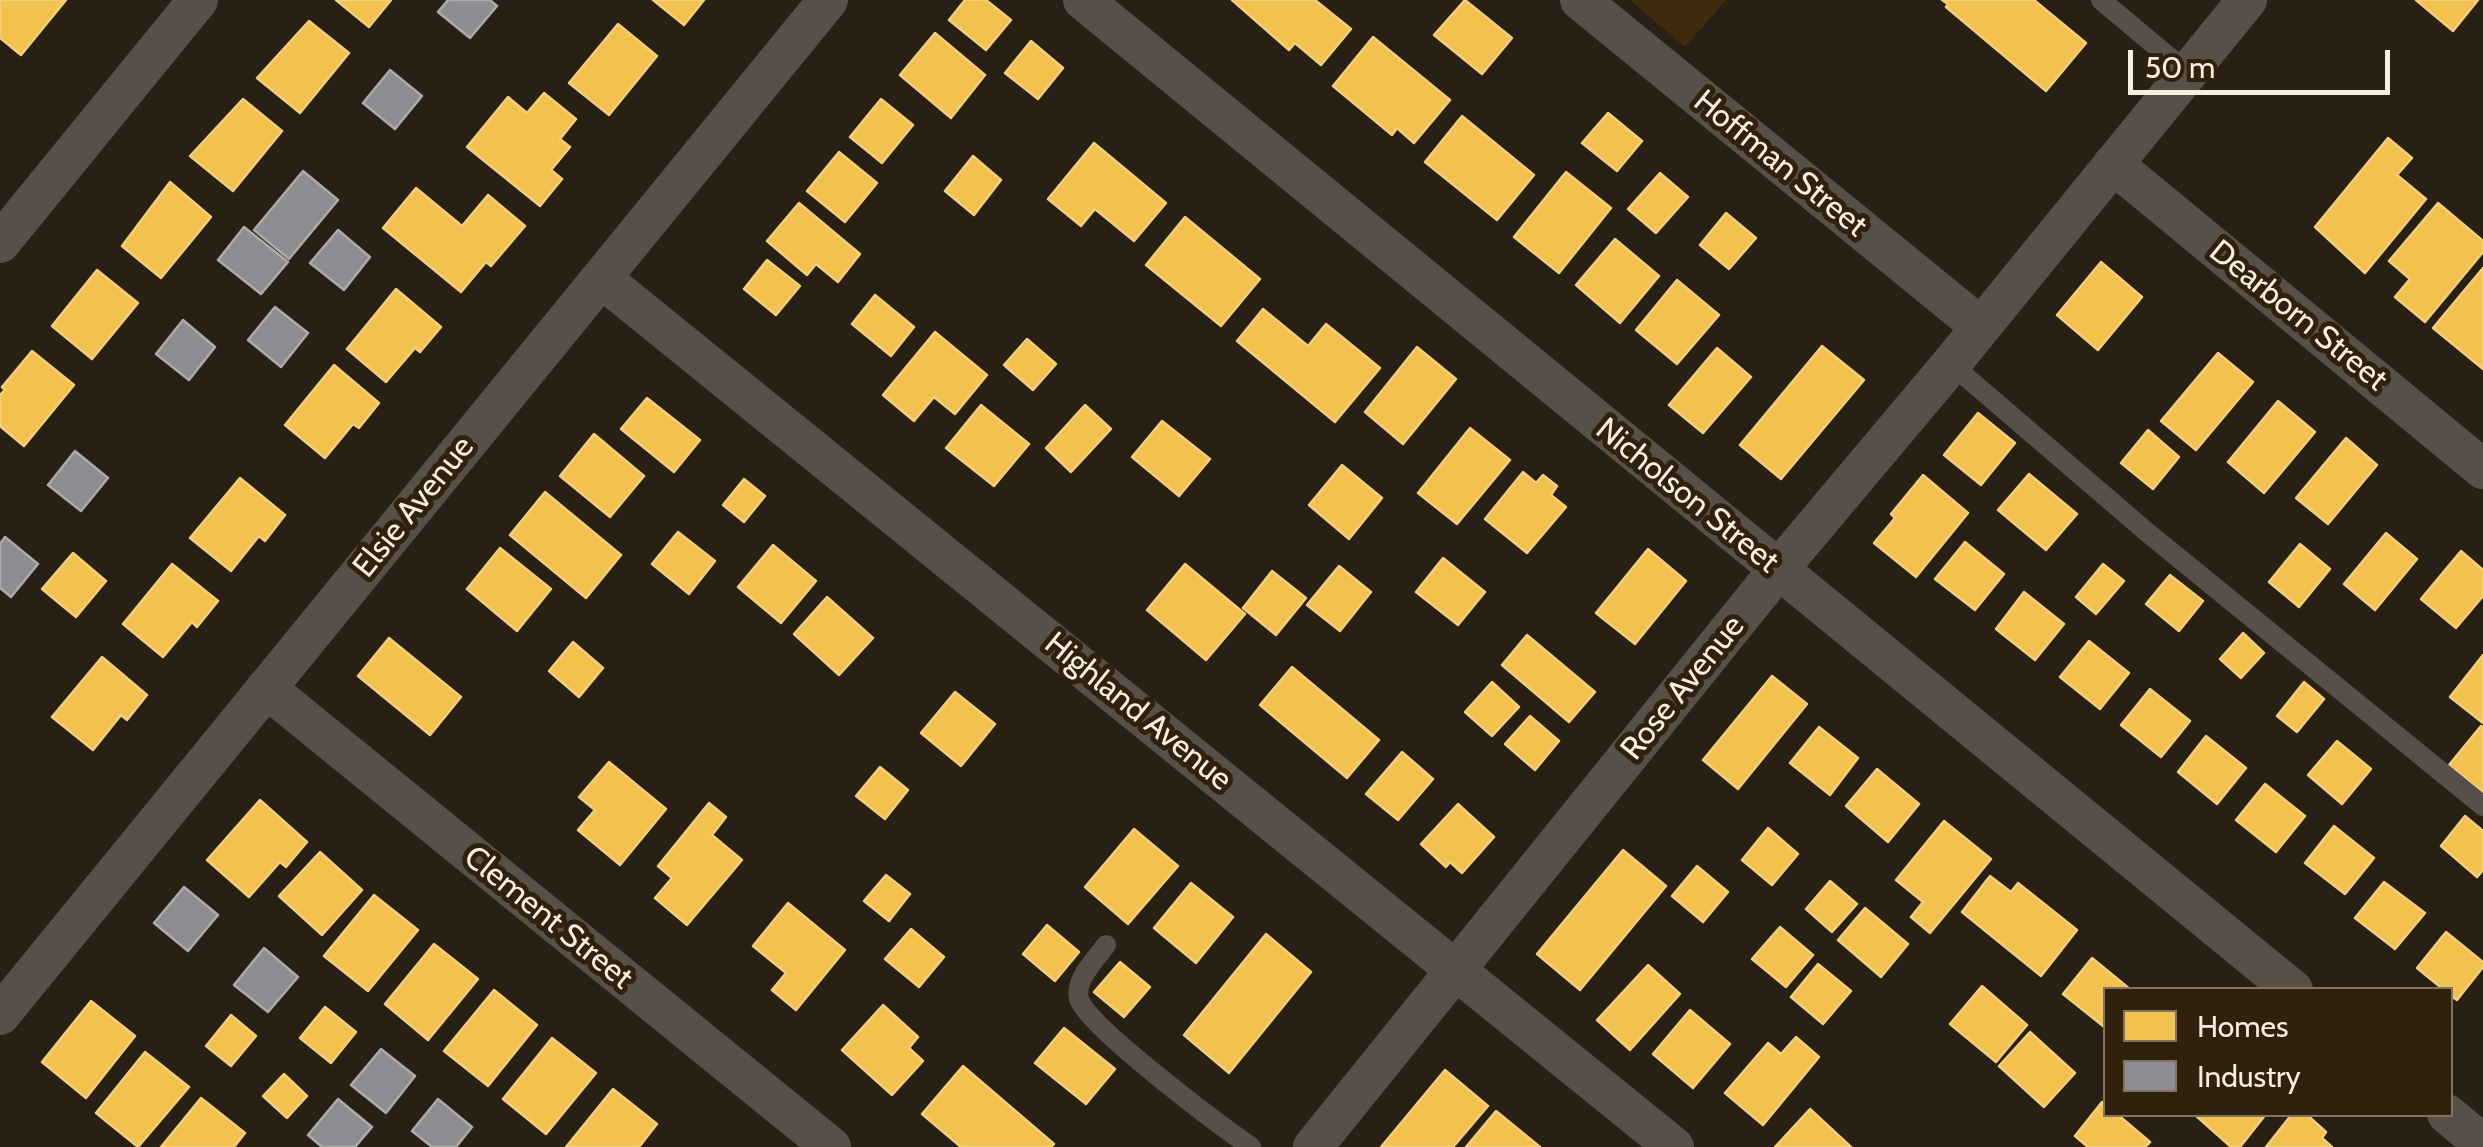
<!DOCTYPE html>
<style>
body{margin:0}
#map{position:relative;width:2483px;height:1147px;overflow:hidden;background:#282015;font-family:Cabin,sans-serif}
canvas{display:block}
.legend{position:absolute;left:2103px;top:987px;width:350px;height:130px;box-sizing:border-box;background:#30210d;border:2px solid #807362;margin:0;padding:12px 18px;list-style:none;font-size:30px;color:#f7ede1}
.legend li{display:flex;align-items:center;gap:20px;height:50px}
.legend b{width:50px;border:2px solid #807362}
.scale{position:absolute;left:2128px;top:50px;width:262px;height:45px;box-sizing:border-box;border:5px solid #f7ede1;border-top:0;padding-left:12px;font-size:30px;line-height:35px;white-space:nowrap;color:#f7ede1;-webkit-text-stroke:8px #30210d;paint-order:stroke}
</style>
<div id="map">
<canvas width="2483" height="1147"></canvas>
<ul class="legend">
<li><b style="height:28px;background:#f2c14e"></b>Homes</li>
<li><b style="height:28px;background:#8d8d92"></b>Industry</li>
</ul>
<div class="scale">50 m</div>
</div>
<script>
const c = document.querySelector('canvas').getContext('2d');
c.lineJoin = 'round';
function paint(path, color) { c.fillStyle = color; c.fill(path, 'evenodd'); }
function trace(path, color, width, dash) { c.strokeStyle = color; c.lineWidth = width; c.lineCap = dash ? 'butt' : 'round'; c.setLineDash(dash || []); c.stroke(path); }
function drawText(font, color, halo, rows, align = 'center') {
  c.font = font + ' Cabin,sans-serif'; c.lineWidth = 10; c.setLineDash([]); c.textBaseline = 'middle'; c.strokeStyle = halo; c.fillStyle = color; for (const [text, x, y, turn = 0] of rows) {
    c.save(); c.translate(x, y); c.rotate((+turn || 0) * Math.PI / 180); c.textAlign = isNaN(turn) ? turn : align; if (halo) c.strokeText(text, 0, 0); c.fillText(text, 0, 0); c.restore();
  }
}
paint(new Path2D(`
 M1630,0H1726L1685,47Z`), '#412b0d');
const homes = new Path2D(`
 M0,0H66L21,55L0,38Z
 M336,0H391L369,27Z
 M653,0H704L684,25Z
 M965,0H986L1011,20L986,50L949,20Z
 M1232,0H1315L1351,29L1321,65L1295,43L1289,50Z
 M1465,0L1512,38L1482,74L1434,35Z
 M1942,0H2034L2086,43L2046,91L1946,7L1948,4Z
 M2416,0H2478L2453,31Z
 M309,21L349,53L300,113L257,78Z
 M618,24L657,56L609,115L569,83Z
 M935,33L985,75L951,118L900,75Z
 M1373,37L1450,100L1414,143L1397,128L1392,135L1333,86Z
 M1031,41L1063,68L1038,99L1005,73Z
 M544,93L576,119L560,139L570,147L551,170L562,179L540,206L467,147L508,97L527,113Z
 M243,99L282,131L233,191L190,156Z
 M881,99L913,125L882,163L850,137Z
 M1608,113L1642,141L1617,171L1582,143Z
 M1462,116L1534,175L1497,220L1425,162Z
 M2388,138L2412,158L2397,175L2426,199L2365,273L2315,227Z
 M1094,143L1166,203L1134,241L1095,209L1081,226L1048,199Z
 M839,152L877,183L845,222L807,191Z
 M973,156L1001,180L974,215L945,191Z
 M1566,172L1611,208L1559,273L1514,237Z
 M1660,173L1688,197L1656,233L1628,209Z
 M170,182L211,217L161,278L122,246Z
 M416,188L462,226L488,195L525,226L491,266L486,262L461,292L383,228Z
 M799,203L860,254L838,282L816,264L807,275L767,241Z
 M2438,203L2483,241V252L2425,322L2395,297L2410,279L2389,261Z
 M1726,213L1756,238L1729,269L1700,245Z
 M1185,217L1260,279L1221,326L1146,265Z
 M1615,239L1659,276L1620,323L1576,285Z
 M767,260L800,286L776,315L744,289Z
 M2101,262L2142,297L2098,350L2057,315Z
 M2483,268V369L2433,328Z
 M97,270L138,303L92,359L52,326Z
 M1677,280L1719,315L1677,364L1636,330Z
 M396,289L441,327L420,352L415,348L386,382L347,349Z
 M875,295L914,327L891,356L852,324Z
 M1263,309L1308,346L1326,324L1380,368L1335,422L1237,341Z
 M935,332L987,375L955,414L934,397L914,421L883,395Z
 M1027,339L1056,364L1033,390L1004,365Z
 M1822,346L1864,380L1781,479L1740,445Z
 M1417,347L1456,379L1403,444L1365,412Z
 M1717,348L1751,377L1703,433L1669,405Z
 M32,351L74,385L24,446L0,426V395L5,390L2,387Z
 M2218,353L2253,382L2196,450L2161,421Z
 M334,365L379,403L359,428L353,424L325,458L285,425Z
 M647,398L700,440L674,472L621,429Z
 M2278,401L2315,432L2264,493L2228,462Z
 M981,405L1029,444L994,486L946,448Z
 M1085,405L1111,429L1071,472L1046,448Z
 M1978,413L2015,443L1981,485L1944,455Z
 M1162,421L1210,459L1179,496L1132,457Z
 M1470,428L1510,460L1457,524L1418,493Z
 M2148,430L2179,457L2153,489L2121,463Z
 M594,434L644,476L610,517L560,476Z
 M2346,438L2377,465L2328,524L2296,498Z
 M1342,465L1382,498L1349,539L1309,505Z
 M1523,472L1536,483L1543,475L1557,486L1551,495L1566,507L1527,553L1485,519Z
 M2029,474L2077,514L2046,550L1998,510Z
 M1923,475L1968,513L1916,577L1874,543L1895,518L1891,514Z
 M240,478L285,515L265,541L259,536L231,571L190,538Z
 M744,479L765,496L744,522L723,505Z
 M545,492L621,555L586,598L510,535Z
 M678,532L715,561L689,594L652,564Z
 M2386,533L2417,559L2375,610L2344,584Z
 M1965,542L2004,574L1975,610L1935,579Z
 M2300,544L2330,569L2299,607L2269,582Z
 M773,545L816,581L781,623L738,587Z
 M500,548L551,589L517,631L467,589Z
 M1648,549L1686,581L1635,644L1596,613Z
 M2461,551L2483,570V596L2456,628L2421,599Z
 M73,553L106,581L76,617L42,589Z
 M1443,558L1485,592L1458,625L1416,592Z
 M172,564L218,601L197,627L192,622L163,657L123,624Z
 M1185,564L1245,614L1206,660L1147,610Z
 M2103,564L2124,581L2096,614L2076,597Z
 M1339,566L1371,592L1340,631L1307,605Z
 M1272,571L1306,598L1276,635L1243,608Z
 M2170,575L2203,601L2179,631L2146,604Z
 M2024,592L2064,624L2035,660L1996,629Z
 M827,597L873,638L839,675L794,634Z
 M2243,633L2264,653L2241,678L2220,659Z
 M1527,635L1595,692L1569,722L1502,665Z
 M389,638L461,697L430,735L358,676Z
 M2089,641L2129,673L2100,709L2060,677Z
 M573,642L603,668L579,697L549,671Z
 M2483,655V723L2450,697Z
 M102,657L147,695L127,720L121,715L93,750L52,717Z
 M1292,667L1379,740L1347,778L1260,705Z
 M1772,676L1807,704L1738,789L1703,760Z
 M1492,682L1519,707L1492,736L1465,712Z
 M2304,682L2324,699L2297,732L2277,716Z
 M2150,689L2190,721L2161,757L2121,725Z
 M955,692L995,724L961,766L921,733Z
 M1530,716L1559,741L1535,770L1505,744Z
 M2481,726L2483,728V792L2449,765Z
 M1819,727L1858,758L1830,795L1790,763Z
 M2206,736L2246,768L2217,804L2178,772Z
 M2337,741L2371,769L2342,804L2308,775Z
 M1402,752L1433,779L1398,820L1366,794Z
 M609,762L666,809L620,865L578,830L595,810L579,797Z
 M880,767L908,790L885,819L856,796Z
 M1877,769L1919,804L1888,842L1846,806Z
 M2265,784L2305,816L2276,852L2236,820Z
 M260,800L307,842L286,867L280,862L249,897L207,860Z
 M709,803L726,817L712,835L742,860L687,925L655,898L672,878L658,866Z
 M1458,804L1494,837L1462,873L1450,862L1446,867L1421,844Z
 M2465,816L2483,831V870L2477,877L2441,846Z
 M1944,821L1991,859L1930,933L1911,917L1923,902L1896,880Z
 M2334,826L2374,858L2345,894L2305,863Z
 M1768,828L1798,854L1772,885L1742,860Z
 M1134,829L1178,866L1128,924L1085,887Z
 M1623,850L1666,886L1580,990L1537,954Z
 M320,852L362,890L322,935L279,896Z
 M1697,866L1728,892L1703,922L1672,896Z
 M886,875L910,894L889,921L864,901Z
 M1990,876L2011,892L2018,883L2077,930L2041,976L1962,912Z
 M1830,881L1857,904L1832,932L1806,909Z
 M2384,882L2425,913L2395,949L2355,918Z
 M1191,883L1233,917L1196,963L1154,928Z
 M374,895L418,930L368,991L324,956Z
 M788,903L845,950L796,1010L772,990L786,973L753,946Z
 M1865,908L1908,944L1881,977L1838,940Z
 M1047,925L1079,952L1055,981L1023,954Z
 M1780,927L1813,955L1786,987L1752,959Z
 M911,929L944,957L919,987L885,959Z
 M2446,932L2483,962V967L2457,1000L2450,995V990H2444L2417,968Z
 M1266,934L1311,972L1229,1073L1184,1035Z
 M434,944L478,979L428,1040L385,1004Z
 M2092,958L2131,990H2106V1022L2103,1026L2063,994Z
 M1120,962L1150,987L1124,1017L1094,992Z
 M1818,964L1851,991L1823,1024L1791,997Z
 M1648,965L1680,994L1630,1050L1597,1020Z
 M1982,986L2027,1025L1996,1062L1950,1024Z
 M494,990L537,1025L488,1086L444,1051Z
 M91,1001L135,1036L86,1098L42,1062Z
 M883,1005L918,1037L909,1048L923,1061L892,1095L842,1050Z
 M325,1007L356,1032L331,1063L300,1038Z
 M1690,1010L1730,1044L1693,1088L1653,1054Z
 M231,1015L256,1036L231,1066L206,1046Z
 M1064,1028L1115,1069L1086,1104L1035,1063Z
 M2030,1032L2075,1073L2044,1107L1999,1066Z
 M1796,1037L1819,1057L1763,1125L1725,1093L1768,1043L1781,1054Z
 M552,1038L596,1073L546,1134L503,1099Z
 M145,1052L189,1087L138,1147L96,1113Z
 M963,1066L1054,1144L1051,1147H961L922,1114Z
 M1445,1070L1488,1106L1453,1147H1381Z
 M284,1074L307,1096L287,1118L263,1096Z
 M613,1089L657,1124L639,1147H566Z
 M201,1098L245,1133L234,1147H161Z
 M2102,1102L2106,1114H2117L2150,1142L2145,1147H2088L2075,1136Z
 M1810,1109L1851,1147H1775Z
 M1496,1111L1540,1147H1466Z
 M2194,1114H2266L2240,1147H2231Z
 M2292,1114H2306L2326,1132L2322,1138L2332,1147H2266Z`);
paint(homes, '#f2c14e');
trace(homes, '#f4ce7a', 2.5);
const industry = new Path2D(`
 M448,0H490L497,6L470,38L438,12Z
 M390,70L422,96L395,129L363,103Z
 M303,171L338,200L289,259L254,230Z
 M244,227L288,262L261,294L218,260Z
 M338,230L370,257L344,290L310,263Z
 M275,307L308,333L281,367L248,340Z
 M183,320L215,347L189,380L156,354Z
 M75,451L108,478L81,511L48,485Z
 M5,537L38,564L11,597L0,588V544Z
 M184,887L218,915L188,951L154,923Z
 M264,948L298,977L268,1012L234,985Z
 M381,1049L415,1076L386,1113L351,1085Z
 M338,1099L372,1127L355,1147H322L308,1135Z
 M438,1099L472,1127L456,1147H432L412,1131Z`);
paint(industry, '#8d8d92');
trace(industry, '#adaaaa', 2.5);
trace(new Path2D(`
 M2101,0L2188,73
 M1951,364L2148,533L2483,806
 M1106,945C1096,959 1074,980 1079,999C1088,1027 1221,1126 1251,1147`), '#565049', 20);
trace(new Path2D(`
 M1083,0L2293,990
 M1580,0L1981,327
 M2113,164L2483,469
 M0,243L198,0
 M601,278L1674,1147
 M266,688L831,1147
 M0,1015L828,0
 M2447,1114L2483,1144
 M1313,1147L1777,571L1951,364L2247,0`), '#565049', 40);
drawText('32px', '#f7ede1', '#30210d', [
 ["Hoffman Street",1780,164,39],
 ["Dearborn Street",2298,316,39],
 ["Nicholson Street",1687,496,39],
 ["Elsie Avenue",414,507,-51],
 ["Rose Avenue",1683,688,-51],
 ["Highland Avenue",1138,712,39],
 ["Clement Street",548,918,39]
]);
</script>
